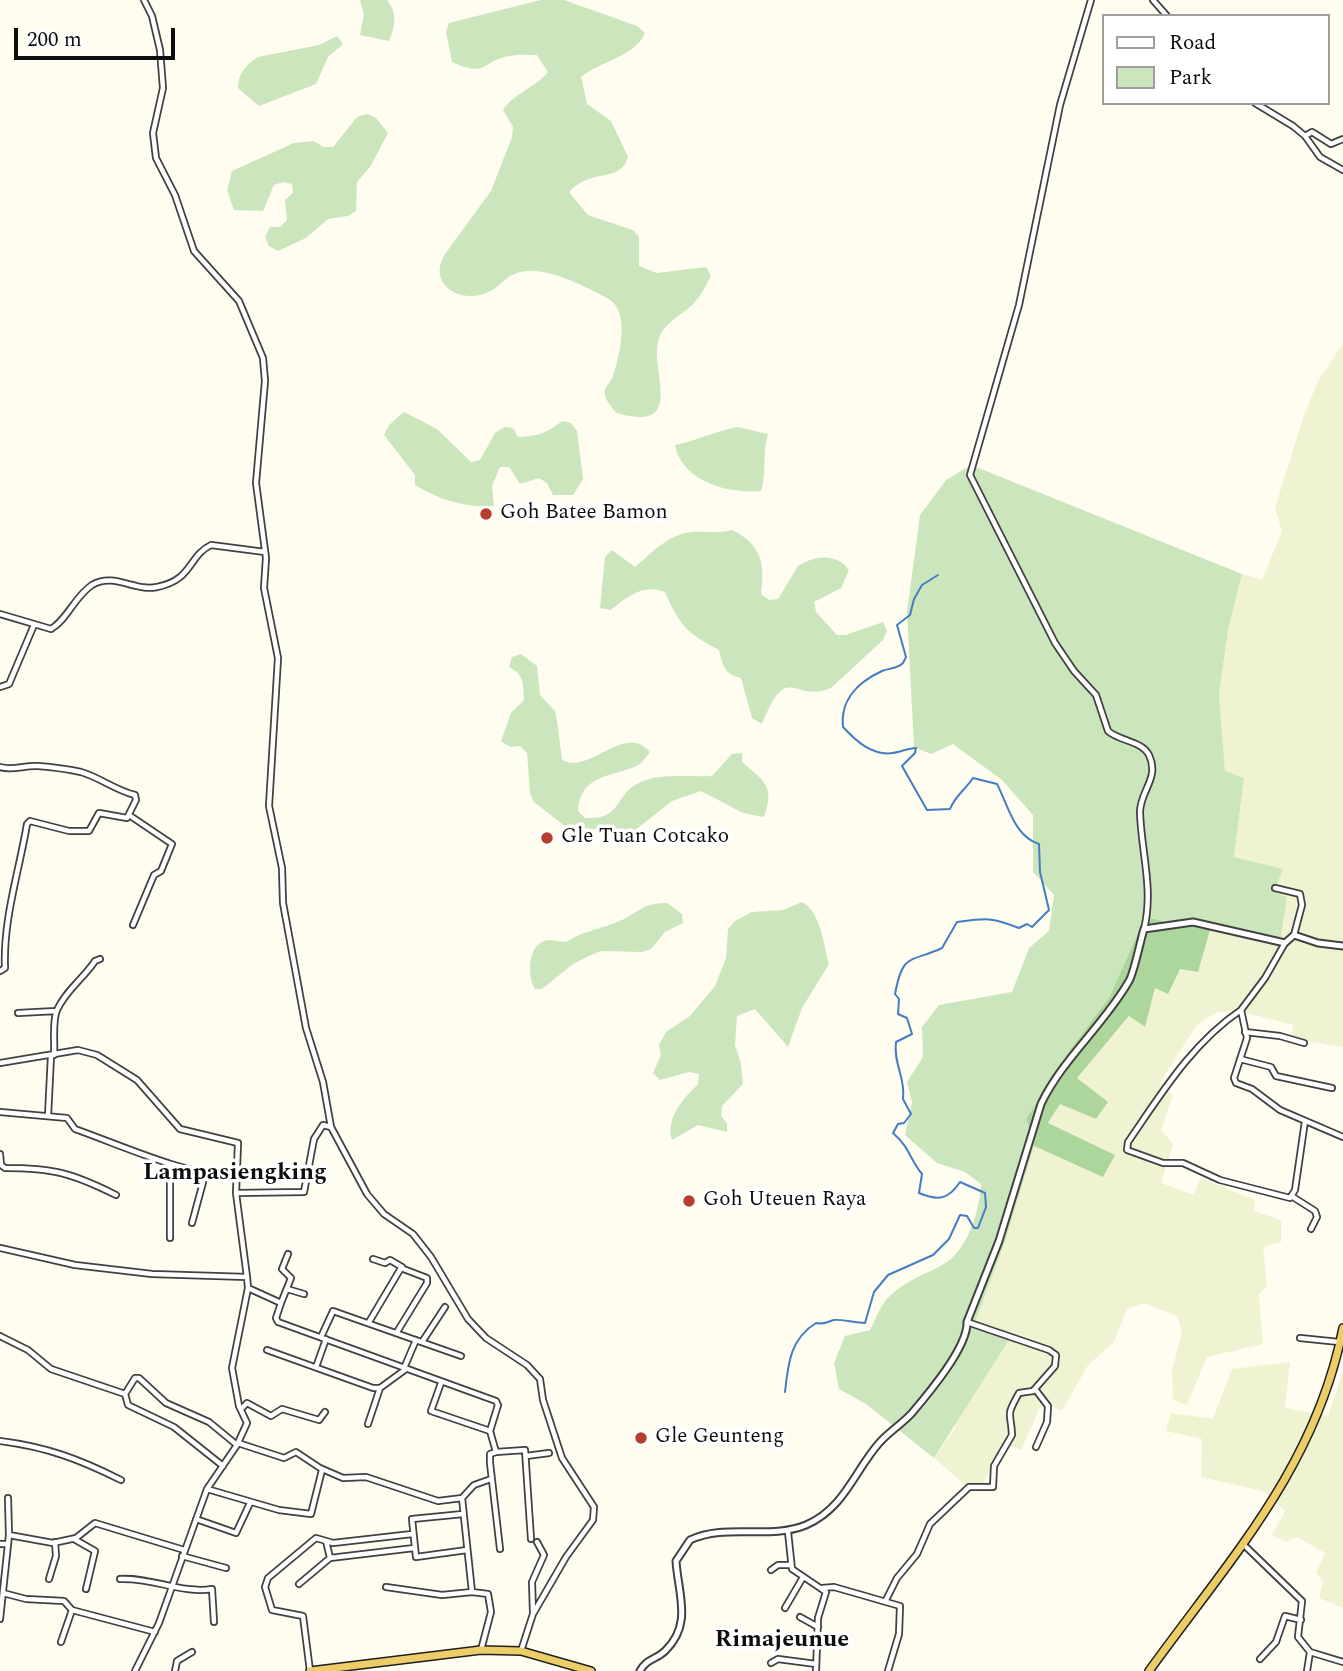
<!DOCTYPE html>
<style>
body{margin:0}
#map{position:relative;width:1343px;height:1671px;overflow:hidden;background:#fefdf0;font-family:Spectral,serif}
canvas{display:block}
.legend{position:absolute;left:1102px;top:14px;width:228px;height:91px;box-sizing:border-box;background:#fff;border:2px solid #9f9f9f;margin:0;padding:9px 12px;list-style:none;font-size:21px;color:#0e0e0e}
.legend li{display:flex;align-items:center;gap:14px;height:35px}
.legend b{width:35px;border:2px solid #9f9f9f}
.scale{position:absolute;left:14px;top:28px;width:161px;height:32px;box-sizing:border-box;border:4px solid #0e0e0e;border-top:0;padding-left:9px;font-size:21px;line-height:24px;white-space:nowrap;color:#0e0e0e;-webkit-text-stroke:5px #fff;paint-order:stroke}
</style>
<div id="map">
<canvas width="1343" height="1671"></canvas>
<ul class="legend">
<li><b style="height:9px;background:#fff"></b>Road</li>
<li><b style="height:19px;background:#cbe6bc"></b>Park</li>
</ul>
<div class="scale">200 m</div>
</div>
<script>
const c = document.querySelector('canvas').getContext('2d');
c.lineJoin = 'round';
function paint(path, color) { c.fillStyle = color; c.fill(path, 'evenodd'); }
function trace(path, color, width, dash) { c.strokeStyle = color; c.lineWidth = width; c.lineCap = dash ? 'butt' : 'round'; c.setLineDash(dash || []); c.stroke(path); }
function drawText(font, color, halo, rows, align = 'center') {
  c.font = font + ' Spectral,serif'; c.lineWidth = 7; c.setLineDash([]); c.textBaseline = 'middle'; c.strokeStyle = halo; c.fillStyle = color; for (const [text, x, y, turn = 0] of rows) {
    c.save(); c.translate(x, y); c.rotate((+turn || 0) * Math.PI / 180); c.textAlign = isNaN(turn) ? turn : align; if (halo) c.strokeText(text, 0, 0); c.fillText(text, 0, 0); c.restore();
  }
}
paint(new Path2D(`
 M1343,344V1047L1292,1038L1293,1025L1239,1011L1217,1012L1197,1025L1160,1082L1173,1095L1161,1130L1173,1144L1161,1183L1194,1195L1200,1178L1255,1200L1254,1211L1281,1220V1242L1263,1247L1267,1286L1259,1294L1263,1344L1207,1357L1187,1405L1173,1400L1172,1371L1182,1331L1177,1316L1144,1303L1127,1309L1114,1342L1088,1365L1062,1411L1042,1403L1021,1450L1003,1443L982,1486H966L934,1458L955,1429L975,1323L1005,1242L1034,1146L1102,1176L1114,1155L1048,1124L1060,1104L1096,1119L1108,1102L1076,1078L1130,1016L1144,1027L1155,988L1180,969L1198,972L1210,930L1280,942L1274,892L1234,857L1244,778L1225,772L1219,694L1228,629L1242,574L1262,580L1282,531L1275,508L1304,415L1318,381Z
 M1290,1362L1285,1408L1328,1416L1343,1371V1608L1319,1598L1323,1581L1316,1573L1325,1553L1297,1537L1286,1542L1272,1535L1285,1511L1263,1491L1201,1477L1202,1439L1166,1431L1171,1413L1213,1419L1232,1369Z`), '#f0f3d2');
paint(new Path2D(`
 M360,0H387C398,13 395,27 389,41L360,35L364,15Z
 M541,0H564L637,26L645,33C635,57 600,61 581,77L587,104L611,121L628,157C620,184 592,167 569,192L588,215L633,230L639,237V266L657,273L706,267L711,276C706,285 701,296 693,304C682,315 664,323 659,338C648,369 689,434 616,413C613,408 606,401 605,395C603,387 611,383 613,376C620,355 631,310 607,298C586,287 551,269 527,271C504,273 503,287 486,293C458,304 427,283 445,254L491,191L512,137L513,127L503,110C514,93 535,88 548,72L537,55C528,55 518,54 509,56C479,62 488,78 452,62L446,32L449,23Z
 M337,36L343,44L328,57L316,84L259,106L238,88C238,74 246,64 258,57L319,45Z
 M367,114L376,118L388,133L370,167L357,182L356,211L348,216L328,219L306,238L278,251L269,246L265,237L270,227H280L287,220L285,200L293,193L292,184L283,182L274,185L263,211L234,210L227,190L232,171L294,143L314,141L323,147H333L357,117Z
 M404,412L437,429L471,462L480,460L495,433L504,427L513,428L518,437C538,436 547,433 562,421L571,423L577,431L583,479L573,495H553L547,483L539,478L520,484L509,467H500L492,486L494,506C465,508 440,500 415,485V475L384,435L389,425Z
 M738,427L768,434C762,453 767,472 761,491C729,494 682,482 675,445C697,441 715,431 738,427Z
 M971,465L1242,574L1228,630L1219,694L1225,771L1244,778L1234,857L1283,869L1274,892L1287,897L1280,942L1145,917L1110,996L1069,1051L1026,1119L1034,1146L1005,1242L975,1323L1012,1335L934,1458L866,1404L839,1389L834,1363L845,1336L870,1330C876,1319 880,1305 889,1297C905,1280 925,1275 944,1264C968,1250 980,1209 981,1184L965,1172L937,1163L905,1135L912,1102L907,1082L923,1057L922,1027L939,1005L1012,992L1029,948L1049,931L1054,895L1033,872V815L1002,780L953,744L931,754L914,747L907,612L920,515L946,480Z
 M732,530C762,545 765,563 761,594L769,600L778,599L798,566C815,555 837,553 849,570L841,588L814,602L816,612L837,635H846L883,622L887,631L883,640L831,688C793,704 788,659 762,724L752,718L741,678C724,674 723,666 719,650C688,634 679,625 665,592C644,583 626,597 611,610L600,608L605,557L612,550L635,567C652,553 669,533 693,532C707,531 717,534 732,530Z
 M521,654L537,666L540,695L555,711L557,720L562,760C589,775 625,722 650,752C646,757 641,765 634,767C610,777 580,775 578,811L585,818C626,820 612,791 646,780C665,774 692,777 712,776L732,754L742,753V762C765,782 775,786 764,817L743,813L701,791L672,801L624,839L595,829L566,827L534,802L530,793L527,753L520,746L510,747L501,741L511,713L524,700C523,684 524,674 509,667L512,657Z
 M802,902C821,912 823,944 829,964L802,1008L788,1047L755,1009L737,1016L735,1045L741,1064L743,1084L722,1106L721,1116L727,1123V1132L698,1125L672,1140C665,1118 684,1098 698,1084L699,1074L689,1072L660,1080L653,1073L661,1055L659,1045L666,1032L690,1016L715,986L726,958L728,929L735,921L752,912L783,910Z
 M667,903L682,914L683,923L665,932L651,949L642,952L601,951L591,955L573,964L542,989H535C527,976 527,943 548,940C553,940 560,942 566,942C584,930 603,929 622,920C643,910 640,904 667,903Z`), '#cbe6bc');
paint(new Path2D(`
 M1145,917L1210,930L1198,972L1180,969L1168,994L1155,988L1145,1027L1129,1016L1077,1078L1108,1102L1096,1119L1060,1104L1048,1123L1115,1155L1103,1177L1034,1146L1026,1119L1069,1051L1110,996Z`), '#add69c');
trace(new Path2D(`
 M785,1392C788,1364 790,1339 816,1323C825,1325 826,1322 834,1320C840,1319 856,1323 865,1323L874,1292L888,1275L933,1255L949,1239L960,1215L967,1216L974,1228H978L986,1207L985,1193L960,1182C948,1200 938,1201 919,1193L922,1174C909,1158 910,1148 893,1133L898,1124L904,1123L911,1114L903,1099C906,1079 893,1063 896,1042L912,1034L907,1018L898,1014L899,999L895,994C903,952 910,963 942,948L957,922C986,918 991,917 1019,928L1027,924L1032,927L1049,910L1040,872L1039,844C1014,836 1008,805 997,784L973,778C965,790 955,796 950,809L927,810L902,766L915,753L916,748C908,748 901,752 893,753C872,756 856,741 843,727C840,700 858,682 882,671C890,668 897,669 903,663L906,657L897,625L910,615L914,599L922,585L938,575`), '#447dc4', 2);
const minor = new Path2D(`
 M144,0L152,16L160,50L163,88L153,133L156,158L175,195L194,251L239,301L263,358L265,381L256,483L266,558L264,588L278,658L269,806L282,868L283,903L306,1028L323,1082L331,1127L367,1194L384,1214L413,1234L431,1257L468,1319L486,1338L527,1365L540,1379L543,1400L562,1458L594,1507L593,1520L566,1557L533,1614L521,1651
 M1091,0L1060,105L1019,305L970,475L1055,643L1074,671L1096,695L1108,731C1119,741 1142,741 1149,755C1160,778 1140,791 1140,812C1141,851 1154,889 1144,929
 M1153,0L1167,16
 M1255,103L1293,126L1305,136L1320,157L1343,170
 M1305,136L1312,132L1331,144L1343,139
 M0,614L51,629C67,620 75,596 92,585C114,572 135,592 157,587C193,580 188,556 211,545L265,552
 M0,687L9,684L34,625
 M0,767C13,771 24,765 38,766C51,767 67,769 81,772C101,778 115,790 135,795L136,800L127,818L99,813L89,831H69L30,821L27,824C19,872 3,919 5,968L0,971
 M129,815L172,844L161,871L154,875L133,925
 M1275,888L1300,894L1302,905L1294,935
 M1285,943L1265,978L1241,1010L1247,1038L1234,1078L1236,1083L1252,1089L1280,1110L1343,1137
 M1241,1010C1192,1043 1161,1094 1128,1142L1127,1150L1163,1163H1183L1220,1180L1290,1198L1295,1190L1305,1121
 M18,1013L56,1011
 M1245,1032L1280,1036L1304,1043
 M54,1055C55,1042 52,1021 57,1010C66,990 84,978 95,961L100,959
 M1240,1059L1271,1067L1276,1076L1332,1088
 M0,1063L78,1050L97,1055L137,1080L180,1129L238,1143L236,1193L247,1277L152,1274L75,1265L0,1248
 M0,1112L67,1118L75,1129C128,1148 179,1172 235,1178
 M48,1116L51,1056
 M0,1154L1,1165L5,1168C53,1168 72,1173 116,1195
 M236,1193L304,1192L314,1139L323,1125L331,1127
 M1293,1197L1315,1211L1317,1217L1311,1229
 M192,1223L205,1175
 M170,1238V1165
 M373,1259L385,1263L390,1260L402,1267
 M248,1288L281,1303L276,1318L278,1322L496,1401L498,1405L490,1431
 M287,1289L304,1294
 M281,1303L291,1278L282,1269L288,1254
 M369,1322L401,1268L427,1278V1283L397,1332
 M0,1336L28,1350L51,1369L125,1394L135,1378H139L166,1403L209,1422L237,1445
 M321,1337L333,1311L461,1356
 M1300,1338L1339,1342
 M422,1342L445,1307
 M267,1350L373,1388H380L406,1369
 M316,1367L326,1339
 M404,1368L416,1340
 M441,1383L431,1411L490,1431L496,1452L525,1450L531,1539
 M1035,1389L1048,1406L1047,1422L1036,1447
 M125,1394L128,1405L174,1427L223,1466
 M241,1409L247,1403L271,1416L282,1409L319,1420L325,1412
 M368,1424L380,1388
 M0,1441C47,1447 79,1459 121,1480
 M238,1443L284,1458L296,1452L320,1468L343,1478L366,1477L438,1501L462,1498
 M496,1452L490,1454V1463L500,1549
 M526,1456L549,1453
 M207,1489L279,1510L311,1514L322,1470
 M463,1514L412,1519L416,1557L467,1550
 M196,1519L236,1533L250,1503
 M788,1532L792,1569L826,1592L818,1618L816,1671
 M9,1535L53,1543L76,1538L95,1523L184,1550
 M74,1539L95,1551L86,1589
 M326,1541L330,1558
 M0,1544H8
 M1243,1544L1302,1601L1298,1637L1310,1652L1307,1671
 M182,1556L226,1568
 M771,1570L778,1565H790
 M49,1579L56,1556L55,1542
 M120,1579C151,1577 182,1594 212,1589L214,1622
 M299,1584L330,1558L414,1548
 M386,1587L442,1595L472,1592
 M822,1588L834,1587L900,1606L899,1634L888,1671
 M3,1593L26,1599L64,1601L72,1610L155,1632
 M886,1600L897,1578L917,1554L930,1524L969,1487H993L994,1466L1012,1435C1011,1411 1005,1418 1019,1393L1033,1391L1055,1366L1056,1355L1049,1350L967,1322
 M785,1608L802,1579
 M533,1613L532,1582L544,1555L537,1542
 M800,1617L818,1627
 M0,1619L9,1535L8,1498
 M61,1642L72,1610
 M481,1650L491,1612L488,1594L472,1592L462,1498L474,1485L491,1479
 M1310,1652L1343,1662
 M1260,1659L1276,1642L1285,1616L1301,1620
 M771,1663L778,1659L816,1664
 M135,1671L159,1623L207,1489L237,1445L247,1423L239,1406L232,1368L248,1288L247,1277
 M175,1671L177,1661L192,1652
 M310,1671L303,1616L272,1610L265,1587L268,1578L316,1538L333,1543L412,1534`);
const tertiary = new Path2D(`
 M640,1671C647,1658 656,1660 665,1651C693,1624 678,1594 676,1561L690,1540C726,1523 769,1540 806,1525C845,1508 854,1471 880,1442C890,1431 902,1424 912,1413C928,1394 968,1347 967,1322L999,1241L1041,1104C1063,1058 1104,1025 1129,981C1134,973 1140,942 1144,929L1193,922L1285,943L1294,935L1318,943L1343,946`);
const trunk = new Path2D(`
 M310,1671L481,1650L521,1651L591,1671
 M1149,1671C1229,1560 1316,1467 1343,1328`);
trace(minor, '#414141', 8);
trace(tertiary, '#414141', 9);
trace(trunk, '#1f1f1f', 10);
trace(minor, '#fff', 4.5);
trace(tertiary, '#fff', 5);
trace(trunk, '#eccd68', 7);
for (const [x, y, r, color] of [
 [486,514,7,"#b53e2f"],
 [547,838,7,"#b53e2f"],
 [689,1201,7,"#b53e2f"],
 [641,1438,7,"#b53e2f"]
]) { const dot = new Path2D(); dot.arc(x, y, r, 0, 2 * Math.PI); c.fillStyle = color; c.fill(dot); trace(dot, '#fff', 2.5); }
drawText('21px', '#0e0e0e', '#fff', [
 ["Goh Batee Bamon",500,514],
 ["Gle Tuan Cotcako",561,838],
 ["Goh Uteuen Raya",703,1201],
 ["Gle Geunteng",655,1438]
], 'left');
drawText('bold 24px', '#0e0e0e', '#fff', [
 ["Lampasiengking",235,1174],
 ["Rimajeunue",782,1641]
]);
</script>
